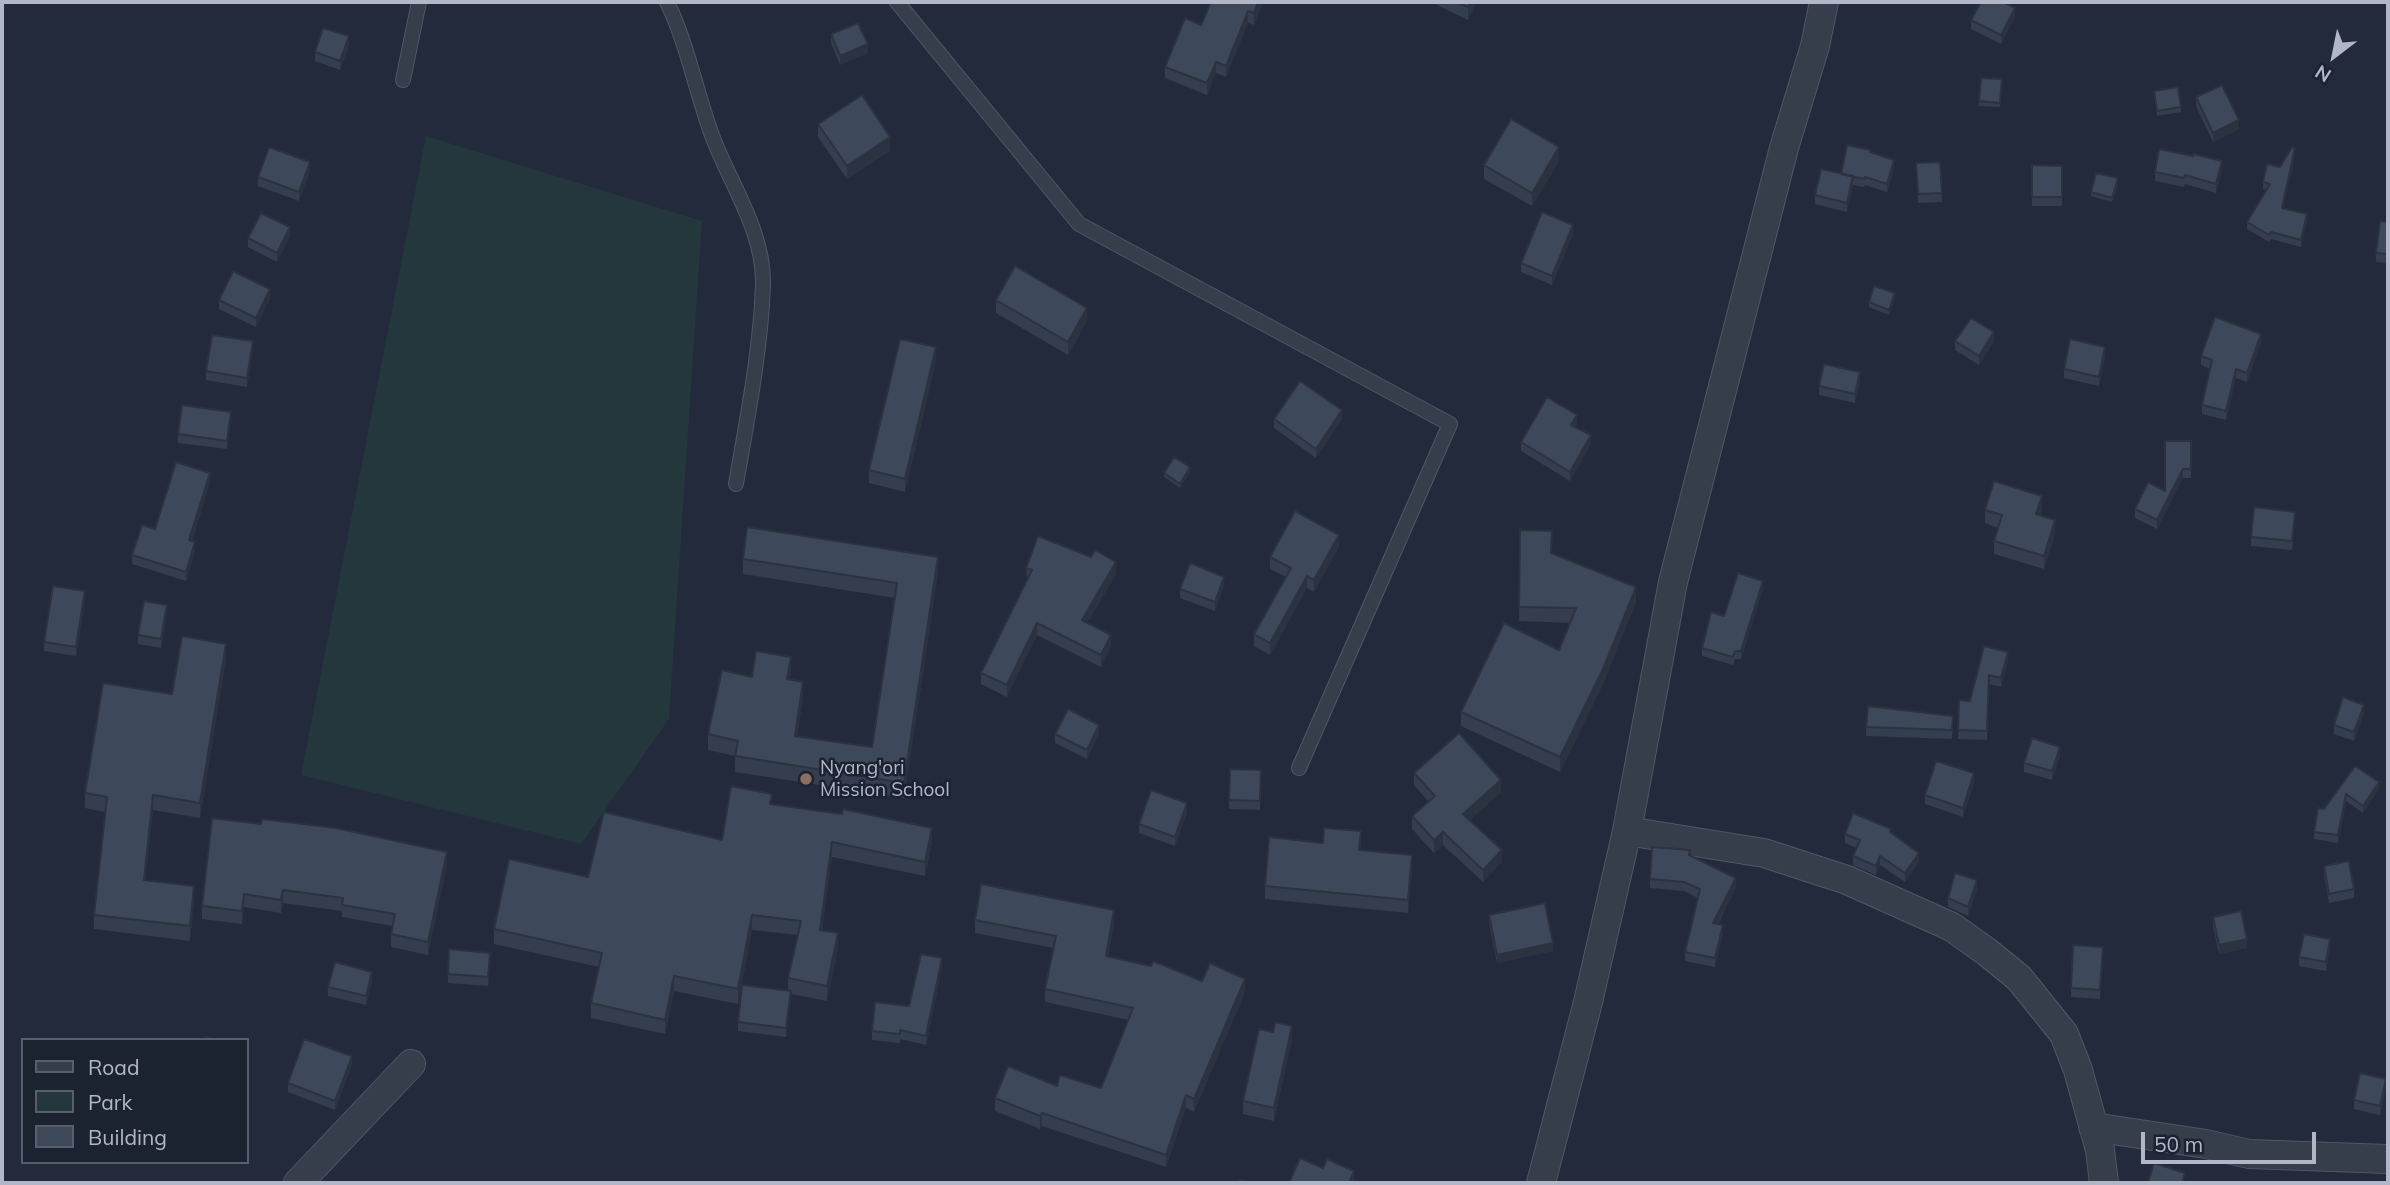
<!DOCTYPE html>
<style>
body{margin:0}
#map{position:relative;width:2390px;height:1185px;overflow:hidden;background:#222a3b;font-family:Mulish,sans-serif}
canvas{display:block}
.frame{position:absolute;inset:0;border:4px solid #b1b7c7;pointer-events:none}
.legend{position:absolute;left:21px;top:1038px;width:228px;height:126px;box-sizing:border-box;background:#1b2230;border:2px solid #575e6c;margin:0;padding:9px 12px;list-style:none;font-size:21px;color:#b1b7c7}
.legend li{display:flex;align-items:center;gap:14px;height:35px}
.legend b{width:35px;border:2px solid #575e6c}
.north{position:absolute;left:2299px;top:21px;width:70px;height:70px;-webkit-text-stroke:5px #1b2230;paint-order:stroke;rotate:212deg;font-size:19px;font-weight:700;line-height:28px;text-align:center;color:#b1b7c7}
.north::after{content:'';display:block;margin:auto;width:24px;height:32px;background:#b1b7c7;clip-path:polygon(50% 0,100% 100%,50% 72%,0 100%)}
.scale{position:absolute;left:2141px;top:1132px;width:175px;height:32px;box-sizing:border-box;border:4px solid #b1b7c7;border-top:0;padding-left:9px;font-size:21px;line-height:24px;white-space:nowrap;color:#b1b7c7;-webkit-text-stroke:5px #1b2230;paint-order:stroke}
</style>
<div id="map">
<canvas width="2390" height="1185"></canvas>
<div class="frame"></div>
<ul class="legend">
<li><b style="height:9px;background:#363d4b"></b>Road</li>
<li><b style="height:19px;background:#24373c"></b>Park</li>
<li><b style="height:19px;background:#3e485b"></b>Building</li>
</ul>
<div class="north">N</div>
<div class="scale">50 m</div>
</div>
<script>
const c = document.querySelector('canvas').getContext('2d');
c.lineJoin = 'round';
function paint(path, color) { c.fillStyle = color; c.fill(path, 'evenodd'); }
function trace(path, color, width, dash) { c.strokeStyle = color; c.lineWidth = width; c.lineCap = dash ? 'butt' : 'round'; c.setLineDash(dash || []); c.stroke(path); }
function drawText(font, color, halo, rows, align = 'center') {
  c.font = font + ' Mulish,sans-serif'; c.lineWidth = 5; c.setLineDash([]); c.textBaseline = 'middle'; c.strokeStyle = halo; c.fillStyle = color; for (const [text, x, y, turn = 0] of rows) {
    c.save(); c.translate(x, y); c.rotate((+turn || 0) * Math.PI / 180); c.textAlign = isNaN(turn) ? turn : align; if (halo) c.strokeText(text, 0, 0); c.fillText(text, 0, 0); c.restore();
  }
}
paint(new Path2D(`
 M426,136L702,221L669,719L581,844L301,775Z`), '#24373c');
const service = new Path2D(`
 M667,2C688,45 696,93 713,138C731,185 764,232 763,284C761,349 747,420 736,484
 M897,2L1079,224L1450,424L1299,768
 M403,80L419,2`);
const minor = new Path2D(`
 M1627,831L1764,853L1847,880L1952,927L1987,952L2019,978L2064,1034L2078,1070L2100,1150L2104,1183
 M2093,1127L2206,1144L2249,1154L2388,1159
 M298,1183L411,1064
 M1541,1183L1588,1002L1627,831L1673,582L1784,148L1815,46L1824,2`);
trace(service, '#515766', 16);
trace(minor, '#515766', 30);
trace(service, '#363d4b', 14);
trace(minor, '#363d4b', 28);
paint(new Path2D(`
 M1211,2H1263L1254,25L1248,23L1226,77L1216,73L1207,95L1165,78V67L1201,25Z
 M1435,2H1477L1468,20L1435,4Z
 M2015,17L2001,44L1971,29V20Z
 M831,34L868,53L840,65L831,43Z
 M349,45L340,70L315,61V52Z
 M1981,78L2002,79L2000,107L1979,106Z
 M2154,91L2181,107V112L2157,116Z
 M2196,97L2239,129L2213,142L2196,106Z
 M818,124L890,151L847,179L818,137Z
 M2295,155L2283,208L2307,221L2301,247L2271,239L2269,242L2247,229V222L2266,190L2263,189V182Z
 M2193,156L2222,170L2216,193L2185,184L2184,187L2155,181V172Z
 M1559,161L1532,206L1484,179V165Z
 M1940,162L1942,202L1918,203L1916,163Z
 M2032,165L2062,166V206H2032Z
 M1894,168L1887,192L1865,185L1864,187L1853,185L1847,212L1815,204V195L1841,174Z
 M310,171L299,201L258,186V177Z
 M2118,183L2112,202L2091,196V192Z
 M2388,222V263L2376,262V253Z
 M1573,234L1552,285L1521,272V263Z
 M290,236L277,262L248,247V238Z
 M270,298L256,327L219,309V300Z
 M1895,298L1889,315L1869,307V302Z
 M996,300L1087,321L1068,355L996,313Z
 M1955,341H1994L1979,365L1955,350Z
 M2261,343L2247,382L2236,378L2226,420L2202,414V405L2210,369L2201,365V356Z
 M253,350L247,387L206,380V371Z
 M2105,356L2099,386L2064,378V369Z
 M936,361L905,492L869,483V470Z
 M1860,381L1855,403L1819,395V386Z
 M1274,419H1342L1316,458L1274,428Z
 M231,421L227,449L178,443V434Z
 M1577,424L1575,427L1591,444L1570,481L1521,451V442Z
 M2191,441V478H2183L2157,529L2135,518V509L2165,491Z
 M1190,472L1180,488L1164,477V473Z
 M210,482L192,541L195,551L186,581L132,564V555L155,529Z
 M2042,509L2040,515L2055,533L2044,569L1994,554V541L1998,528L1985,523V510Z
 M2295,521L2292,550L2251,546V537Z
 M1520,530L1552,553L1636,602L1603,684L1560,772L1461,726V712L1559,650L1570,623L1519,621Z
 M1339,547L1314,592L1307,588L1270,655L1254,646V634L1286,577L1270,569V557Z
 M743,559L938,573L904,798L735,772V756L708,750V734L752,677L791,673L789,680L803,697L797,736L872,747L895,598L743,574Z
 M1026,568L1116,574L1087,623L1111,646L1101,667L1037,635L1007,697L981,684V673L1027,580Z
 M1224,585L1215,611L1180,598V589Z
 M1763,589L1741,659H1735L1733,665L1702,656V648L1724,616Z
 M85,600L76,656L44,651V642Z
 M167,614L161,648L138,644V635Z
 M1984,646L2008,661L2001,687L1989,684L1987,740L1958,739L1959,700L1970,701Z
 M226,659L200,818L153,810L145,881L194,901L190,941L94,929V915L105,812L85,808V793L172,694Z
 M2364,713L2354,741L2334,734V725Z
 M1953,725L1952,739L1866,736V727Z
 M1099,733L1087,759L1055,743V734Z
 M2060,756L2052,780L2024,772V763Z
 M2355,766L2379,789L2363,813L2346,801L2338,843L2314,839V832Z
 M1261,770L1260,810L1229,809V800Z
 M1414,773L1501,792L1470,820L1502,862L1483,882L1443,845L1434,853L1412,829V816L1429,802L1414,785Z
 M1974,782L1963,817L1925,804V795Z
 M772,804L932,842L925,876L832,857L822,930L838,948L827,1001L791,994L786,1037L738,1031V1022L788,990V978L798,935L752,930L738,1004L674,991L665,1034L591,1018V1003L599,967L494,944V929L722,840Z
 M1187,812L1175,846L1139,833V824Z
 M261,824L447,864L428,955L391,947V934L392,926L342,917V911L283,903L281,913L244,907L242,924L202,919V906Z
 M1891,833L1919,862L1905,882L1880,865L1876,875L1853,865V856L1857,848L1845,843V834Z
 M1323,843L1361,845L1360,850L1412,868L1408,913L1265,899V886Z
 M1690,855L1736,887L1718,924L1723,934L1715,967L1685,961V952L1698,898L1684,891L1650,888V879Z
 M2324,866L2354,889V898L2329,903L2324,875Z
 M1977,889L1968,916L1948,907V898Z
 M1489,915L1553,951L1497,963L1489,923Z
 M2213,917L2247,948L2219,954L2213,926Z
 M975,920L1114,923L1108,957L1245,992L1194,1112L1186,1108L1166,1167L1042,1126L1040,1129L995,1111V1098L1057,1086L1101,1088L1129,1020L1045,1002V989L1054,948L975,933Z
 M2330,948L2326,971L2299,966V957Z
 M2103,956L2100,999L2071,997V988Z
 M490,962L488,986L448,983V974Z
 M942,967L926,1045L900,1039V1043L872,1040V1031L909,1006Z
 M372,981L366,1005L328,996V987Z
 M1292,1039L1274,1121L1243,1114V1101Z
 M352,1065L335,1110L288,1092V1083Z
 M2386,1088L2380,1115L2354,1109V1100Z`), '#353e4e');
paint(new Path2D(`
 M1258,2H1263L1254,25V13Z
 M1470,2H1477L1468,20V7Z
 M2015,8V17L2001,44V35Z
 M1248,11V23L1226,77V66Z
 M349,36V45L340,70V61Z
 M868,44V53L840,65V56Z
 M1216,62V73L1207,95V83Z
 M2239,120V129L2213,142V133Z
 M890,137V151L847,179V166Z
 M1559,147V161L1532,206V193Z
 M2295,148V155L2282,215V208Z
 M1894,160V168L1887,192V184Z
 M2222,161V170L2216,193V184Z
 M310,162V171L299,201V192Z
 M1853,176V185L1847,212V203Z
 M2307,214V221L2301,247V240Z
 M1573,225V234L1552,285V276Z
 M290,227V236L277,262V253Z
 M270,289V298L256,327V318Z
 M1895,293V298L1889,315V310Z
 M1087,308V321L1068,355V342Z
 M1994,332V341L1979,365V356Z
 M2261,334V343L2247,382V373Z
 M253,341V350L247,387V378Z
 M936,347V361L905,492V479Z
 M2105,347V356L2099,386V377Z
 M2236,369V378L2226,420V411Z
 M1860,372V381L1855,403V394Z
 M1342,410V419L1316,458V449Z
 M231,412V421L227,449V441Z
 M1577,415V424L1571,433V425Z
 M1591,435V444L1570,481V472Z
 M1190,467V472L1180,488V484Z
 M2183,469V478L2157,529V520Z
 M210,473V482L189,549V540Z
 M2042,496V509L2036,527V514Z
 M2055,520V533L2044,569V556Z
 M1339,535V547L1314,592V580Z
 M195,542V551L186,581V572Z
 M938,557V573L904,798V783Z
 M1116,562V574L1082,632V620Z
 M1307,576V588L1270,655V643Z
 M1224,577V585L1215,611V602Z
 M1763,581V589L1741,659V651Z
 M1636,587V602L1603,684L1560,772V757Z
 M85,591V600L76,656V647Z
 M167,605V614L161,648V639Z
 M1037,623V635L1007,697V685Z
 M1111,635V646L1101,667V655Z
 M226,644V659L200,818V803Z
 M2008,652V661L2001,687V678Z
 M791,657V673L787,695V679Z
 M803,682V697L795,751V736Z
 M2364,705V713L2354,741V732Z
 M1099,725V733L1087,759V750Z
 M2060,747V756L2052,780V771Z
 M1974,773V782L1963,817V808Z
 M1501,780V792L1463,826V814Z
 M2379,782V789L2363,813V806Z
 M2346,794V801L2338,843V835Z
 M153,795V810L144,895V880Z
 M1187,803V812L1175,846V837Z
 M932,828V842L925,876V862Z
 M1443,832V845L1434,853V840Z
 M832,842V857L820,944V930Z
 M1502,850V862L1483,882V870Z
 M447,852V864L428,955V942Z
 M1919,853V862L1905,882V873Z
 M1412,855V868L1408,913V900Z
 M1880,856V865L1876,875V866Z
 M1736,878V887L1713,932V923Z
 M1977,880V889L1968,916V907Z
 M194,886V901L190,941V926Z
 M283,890V903L281,913V900Z
 M244,894V907L242,924V911Z
 M1114,910V923L1106,969V956Z
 M752,915V930L738,1004V989Z
 M1723,925V934L1715,967V958Z
 M838,933V948L827,1001V986Z
 M2247,939V948L2219,954V945Z
 M2330,939V948L2326,971V962Z
 M1553,943V951L1497,963V955Z
 M942,958V967L926,1045V1036Z
 M372,972V981L366,1005V996Z
 M674,976V991L665,1034V1020Z
 M1245,979V992L1194,1112V1099Z
 M791,991V1000L786,1037V1028Z
 M1292,1026V1039L1274,1121V1108Z
 M352,1056V1065L335,1110V1101Z
 M2386,1079V1088L2380,1115V1106Z
 M1186,1095V1108L1166,1167V1155Z
 M1042,1113V1126L1040,1129V1116Z
 M1354,1171V1183H1349Z`), '#2b3240');
const building = new Path2D(`
 M1211,2H1258L1254,13L1248,11L1226,66L1216,62L1207,83L1165,67L1185,18L1201,25Z
 M1456,2H1470L1468,7Z
 M1981,2H2003L2015,8L2001,35L1971,20Z
 M858,23L868,44L840,56L831,34Z
 M323,28L349,36L340,61L315,52Z
 M1981,78L2002,79L2000,103L1979,101Z
 M2222,85L2239,120L2213,133L2196,97Z
 M2178,87L2181,107L2157,111L2154,91Z
 M862,95L890,137L847,166L818,124Z
 M1511,119L1559,147L1532,193L1484,165Z
 M1847,145L1871,150L1870,152L1894,160L1887,184L1865,177L1864,179L1841,174Z
 M269,147L310,162L299,192L258,177Z
 M2292,147L2295,148L2282,208L2307,214L2301,240L2271,232L2269,235L2247,222L2270,184L2263,182L2267,164L2280,167Z
 M2159,149L2193,156L2194,154L2222,161L2216,184L2185,175L2184,178L2155,172Z
 M1940,162L1942,193L1918,194L1916,163Z
 M2032,165L2062,166V197H2032Z
 M1821,169L1853,176L1847,203L1815,195Z
 M2096,173L2118,178L2112,198L2091,192Z
 M1542,212L1573,225L1552,276L1521,263Z
 M261,213L290,227L277,253L248,238Z
 M2380,221L2388,222V254L2376,253Z
 M1015,266L1087,308L1068,342L996,300Z
 M233,271L270,289L256,318L219,300Z
 M1874,286L1895,293L1889,310L1869,302Z
 M2215,317L2261,334L2247,373L2236,369L2226,411L2202,405L2212,360L2201,356Z
 M1971,318L1994,332L1979,356L1955,341Z
 M212,335L253,341L247,378L206,371Z
 M900,339L936,347L905,479L869,470Z
 M2070,339L2105,347L2099,377L2064,369Z
 M1824,364L1860,372L1855,394L1819,386Z
 M1300,381L1342,410L1316,449L1274,419Z
 M1547,397L1577,415L1571,425L1591,435L1570,472L1521,442Z
 M182,405L231,412L227,441L178,434Z
 M2165,441H2191V469H2183L2157,520L2135,509L2148,482L2165,491Z
 M1174,457L1190,467L1180,484L1164,473Z
 M176,462L210,473L189,540L195,542L186,572L132,555L142,525L155,529Z
 M1994,481L2042,496L2036,514L2055,520L2044,556L1994,541L2002,515L1985,510Z
 M2254,507L2295,512L2292,541L2251,537Z
 M1295,511L1339,535L1314,580L1307,576L1270,643L1254,634L1291,568L1270,557Z
 M747,527L938,557L904,783L735,756L738,741L708,734L722,670L752,677L756,651L791,657L787,679L803,682L795,736L872,747L897,583L743,559Z
 M1520,530L1552,531L1551,553L1636,587L1603,669L1560,757L1461,712L1504,623L1559,650L1576,608L1519,607Z
 M1038,536L1091,557L1095,550L1116,562L1082,620L1111,635L1101,655L1037,623L1007,685L981,673L1032,570L1026,568Z
 M1190,563L1224,577L1215,602L1180,589Z
 M1738,573L1763,581L1741,651H1735L1733,657L1702,648L1711,612L1724,616Z
 M53,586L85,591L76,647L44,642Z
 M144,601L167,605L161,639L138,635Z
 M182,636L226,644L200,803L153,795L144,880L194,886L190,926L94,915L107,797L85,793L103,683L172,694Z
 M1984,646L2008,652L2001,678L1989,675L1987,731L1958,730L1959,700L1970,701Z
 M2343,697L2364,705L2354,732L2334,725Z
 M1868,706L1953,716L1952,730L1866,727Z
 M1068,709L1099,725L1087,750L1055,734Z
 M1459,733L1501,780L1463,814L1502,850L1483,870L1443,832L1434,840L1412,816L1435,796L1414,773Z
 M2032,738L2060,747L2052,771L2024,763Z
 M1936,761L1974,773L1963,808L1925,795Z
 M2355,766L2379,782L2363,806L2346,794L2338,835L2314,832L2318,808L2324,809Z
 M1230,769L1261,770L1260,801L1229,800Z
 M731,786L772,794L770,804L842,814L843,809L932,828L925,862L832,842L820,930L838,933L827,986L788,978L801,921L752,915L738,989L674,976L665,1020L591,1003L602,953L494,929L509,859L588,877L604,812L722,840Z
 M1151,790L1187,803L1175,837L1139,824Z
 M1853,813L1891,829L1890,832L1919,853L1905,873L1880,856L1876,866L1853,856L1860,840L1845,834Z
 M212,818L261,824L262,819L336,828L447,852L428,942L391,934L395,914L342,905L343,898L283,890L281,900L244,894L242,911L202,906Z
 M1324,828L1361,831L1359,850L1412,855L1408,900L1265,886L1269,837L1323,843Z
 M1652,847L1690,850L1689,855L1736,878L1713,923L1723,925L1715,958L1685,952L1700,889L1684,882L1650,879Z
 M2349,861L2354,889L2329,894L2324,866Z
 M1955,873L1977,880L1968,907L1948,898Z
 M981,884L1114,910L1106,956L1151,966L1153,961L1202,981L1210,963L1245,979L1194,1099L1186,1095L1166,1155L1042,1113L1040,1116L995,1098L1008,1066L1057,1086L1060,1075L1101,1088L1133,1008L1045,989L1056,936L975,920Z
 M1545,903L1553,943L1497,955L1489,915Z
 M2241,911L2247,939L2219,945L2213,917Z
 M2304,934L2330,939L2326,962L2299,957Z
 M2073,945L2103,947L2100,990L2071,988Z
 M449,949L490,953L488,977L448,974Z
 M921,954L942,958L926,1036L900,1030V1034L872,1031L875,1002L909,1006Z
 M335,962L372,972L366,996L328,987Z
 M742,985L791,991L786,1028L738,1022Z
 M1275,1022L1292,1026L1274,1108L1243,1101L1259,1029L1273,1032Z
 M205,1037L219,1040H205Z
 M304,1039L352,1056L335,1101L288,1083Z
 M2360,1073L2386,1079L2380,1106L2354,1100Z
 M1300,1158L1323,1168L1327,1159L1354,1171L1349,1183H1289Z
 M2154,1163L2185,1173L2182,1183H2148Z
 M1240,1180L1251,1183H1239Z`);
paint(building, '#3e485b');
trace(building, '#2b3240', 2);
for (const [x, y, r, color] of [
 [806,779,7,"#8d6e63"]
]) { const dot = new Path2D(); dot.arc(x, y, r, 0, 2 * Math.PI); c.fillStyle = color; c.fill(dot); trace(dot, '#1b2230', 2.5); }
drawText('19px', '#b1b7c7', '#1b2230', [
 ["Nyang'ori",820,768],
 ["Mission School",820,790]
], 'left');
</script>
